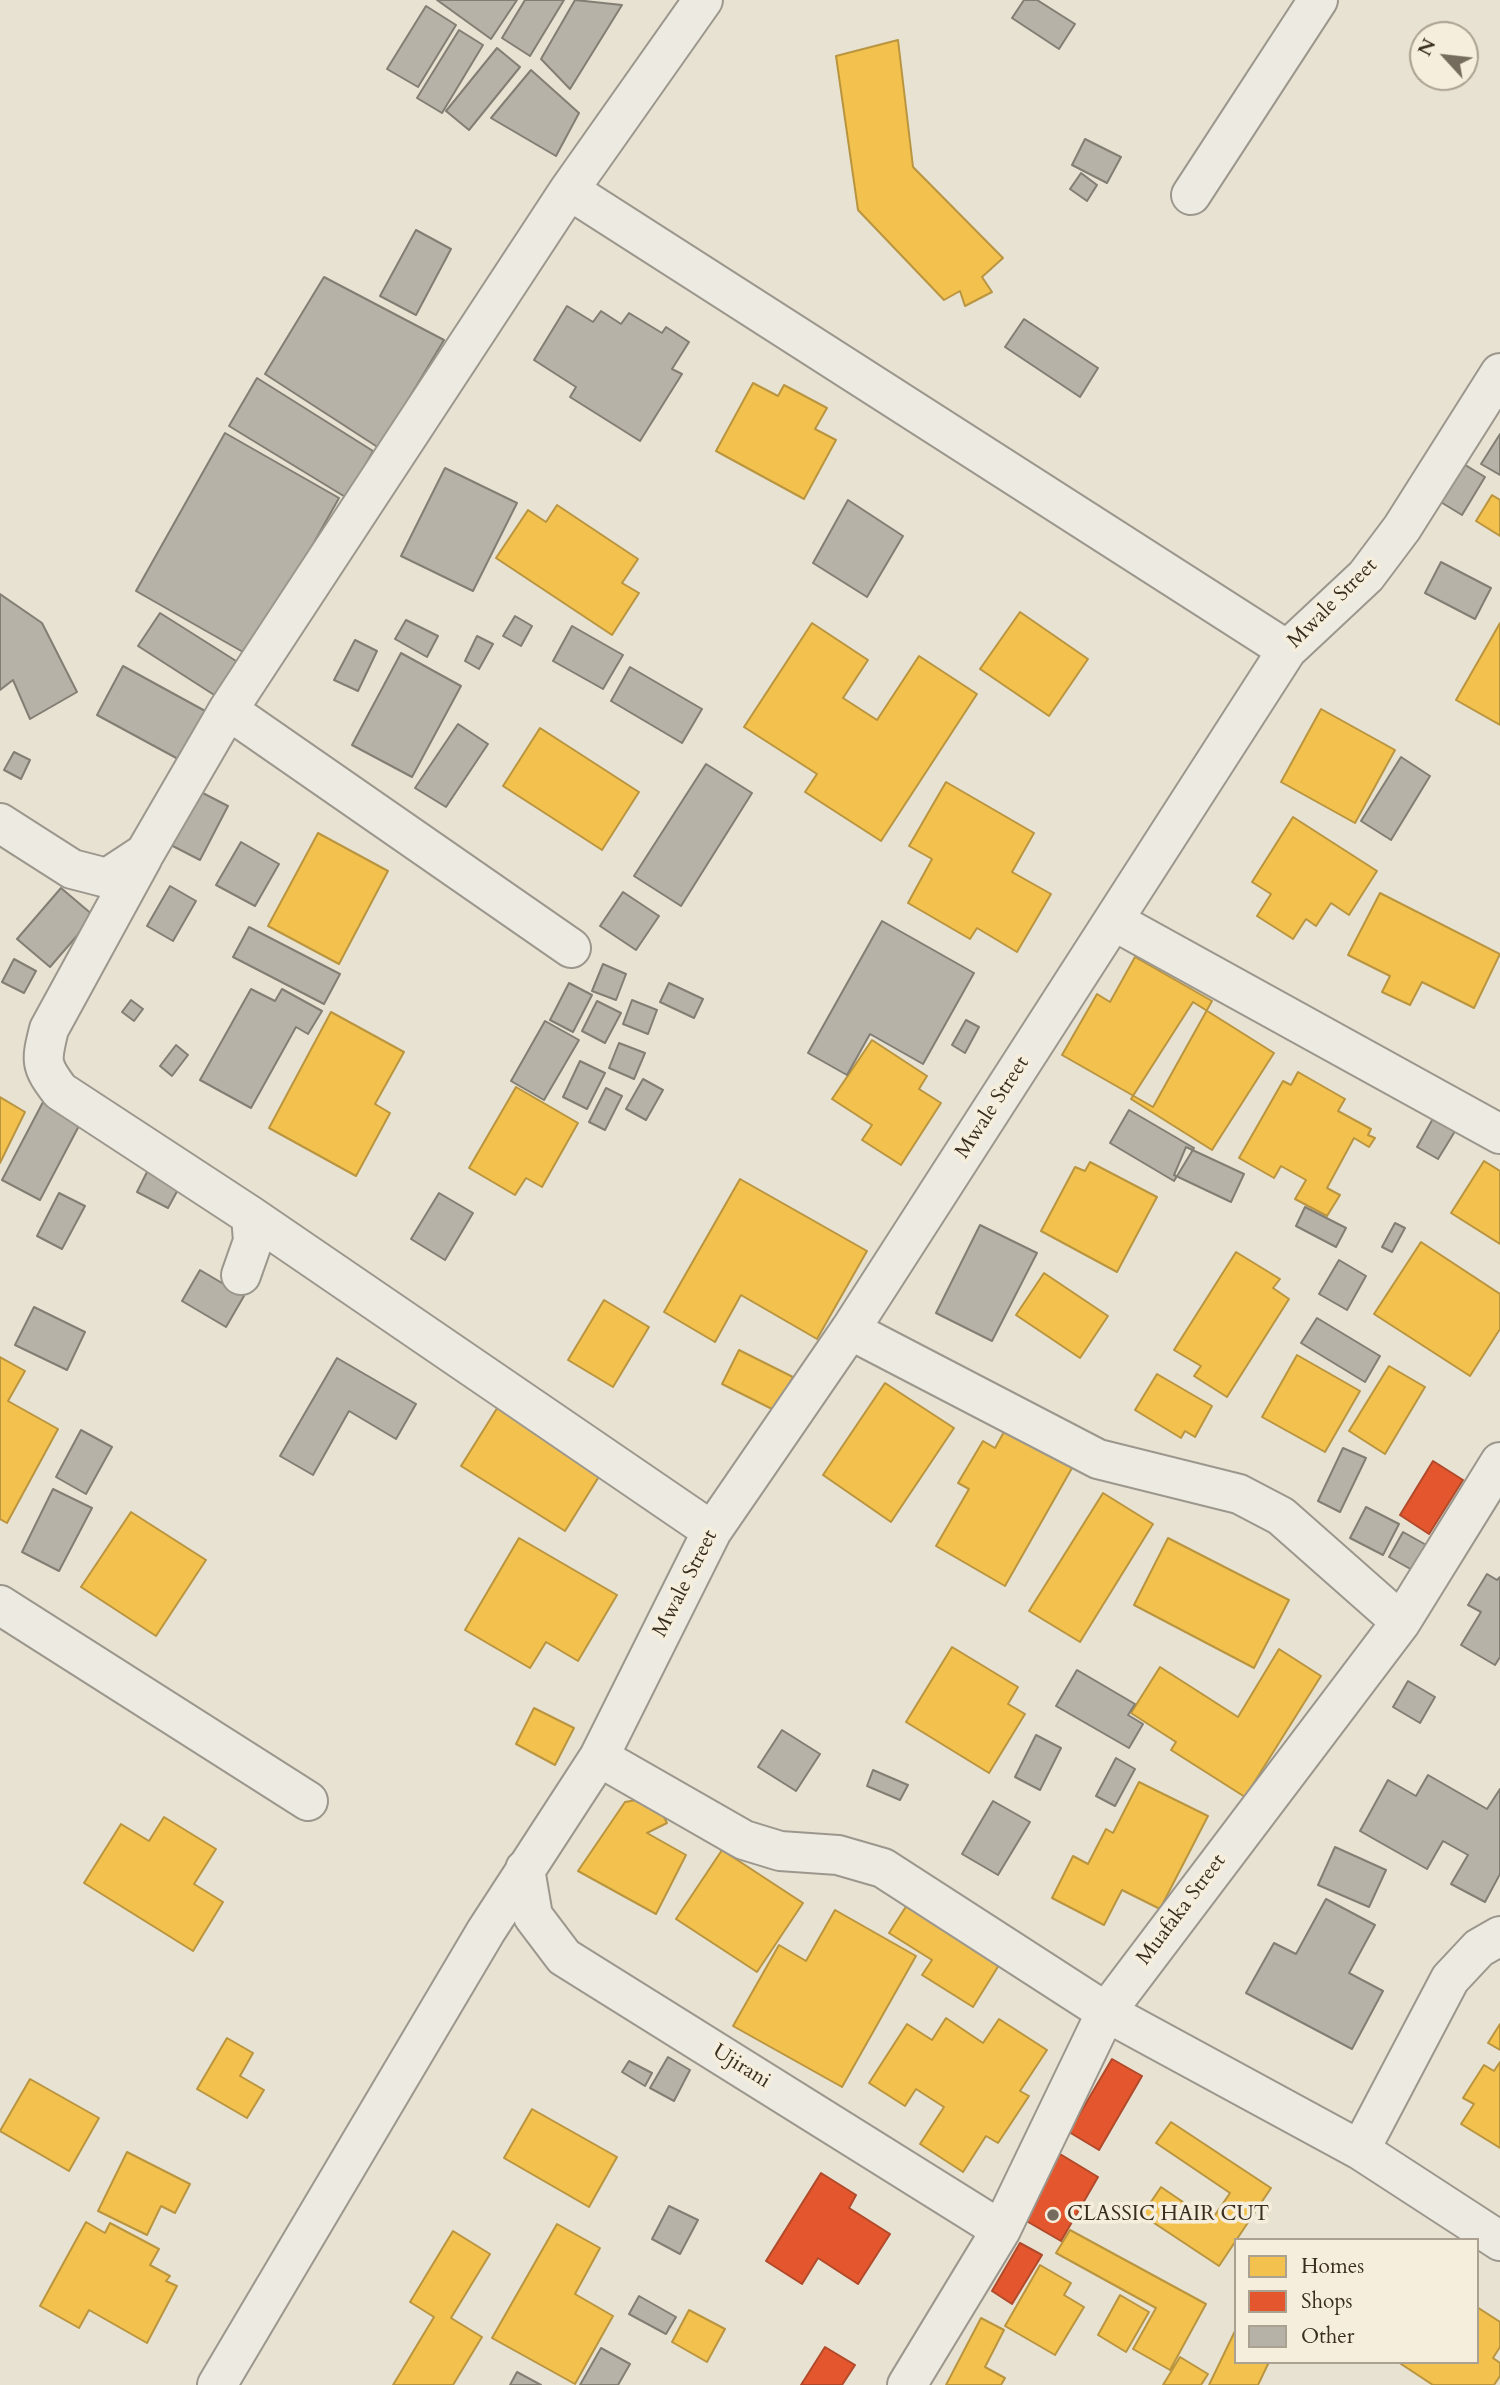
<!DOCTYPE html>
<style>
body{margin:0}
#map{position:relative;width:1500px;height:2385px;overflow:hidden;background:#e8e2d3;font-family:Cardo,serif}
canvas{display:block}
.legend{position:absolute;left:1234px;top:2238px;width:245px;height:126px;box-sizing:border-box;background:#f6eedd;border:2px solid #aaa191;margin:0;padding:9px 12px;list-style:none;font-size:21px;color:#392d1f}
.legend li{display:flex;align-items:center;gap:14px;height:35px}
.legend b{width:35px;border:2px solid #aaa191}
.north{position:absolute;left:1409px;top:21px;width:70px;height:70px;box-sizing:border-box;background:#f6eedd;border:2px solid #aaa191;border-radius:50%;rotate:297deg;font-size:19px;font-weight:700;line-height:28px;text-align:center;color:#392d1f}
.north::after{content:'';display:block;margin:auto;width:24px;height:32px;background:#766c5e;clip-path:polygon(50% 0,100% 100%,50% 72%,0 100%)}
</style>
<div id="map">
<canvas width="1500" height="2385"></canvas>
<ul class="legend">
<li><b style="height:19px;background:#f2c14e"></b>Homes</li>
<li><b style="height:19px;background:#e4572e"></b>Shops</li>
<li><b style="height:19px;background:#b6b2a7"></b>Other</li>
</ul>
<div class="north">N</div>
</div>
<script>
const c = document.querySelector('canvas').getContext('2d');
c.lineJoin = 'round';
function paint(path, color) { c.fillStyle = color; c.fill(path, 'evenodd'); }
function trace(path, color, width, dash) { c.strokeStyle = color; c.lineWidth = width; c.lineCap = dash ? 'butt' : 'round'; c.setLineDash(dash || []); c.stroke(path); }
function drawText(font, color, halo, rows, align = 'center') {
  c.font = font + ' Cardo,serif'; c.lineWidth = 7; c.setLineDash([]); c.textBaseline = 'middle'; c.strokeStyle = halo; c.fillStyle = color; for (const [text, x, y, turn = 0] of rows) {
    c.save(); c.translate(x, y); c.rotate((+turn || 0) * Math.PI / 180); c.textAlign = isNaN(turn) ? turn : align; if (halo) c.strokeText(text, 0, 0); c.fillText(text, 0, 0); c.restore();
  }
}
const homes = new Path2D(`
 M898,40L913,167L1003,258L982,277L992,292L965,306L960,291L944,300L858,210L836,56Z
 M753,383L778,396L784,385L827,408L815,429L836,440L804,499L716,451Z
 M1492,495L1500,500V536L1476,521Z
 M557,505L638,559L622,583L639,593L612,635L496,558L528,510L546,522Z
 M1020,612L1088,659L1049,716L980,669Z
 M812,623L868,660L843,698L877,720L919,656L977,694L881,841L805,792L817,774L744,727Z
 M1500,623V725L1456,700Z
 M1321,709L1395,750L1355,823L1281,782Z
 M540,728L639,792L602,850L503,786Z
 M946,782L1034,833L1012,872L1051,894L1017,952L977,928L970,939L908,903L932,859L909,846Z
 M1293,817L1377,871L1349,915L1331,903L1316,926L1306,919L1293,939L1257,916L1271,894L1252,882Z
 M318,833L388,871L339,964L268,926Z
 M1380,893L1500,954L1474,1008L1422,982L1410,1005L1382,992L1390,976L1348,955Z
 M1135,957L1212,1001L1153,1107L1062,1055L1097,994L1110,1002Z
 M1193,1002L1274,1053L1212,1150L1131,1099Z
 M331,1012L404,1052L375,1104L390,1113L356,1176L269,1128Z
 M872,1040L927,1076L919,1089L941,1103L901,1165L862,1140L872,1125L832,1099Z
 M1298,1072L1345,1099L1338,1111L1371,1129L1368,1135L1375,1138L1369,1147L1354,1138L1327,1188L1340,1195L1327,1216L1295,1199L1306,1180L1281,1166L1274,1178L1239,1158L1283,1081L1291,1085Z
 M516,1087L578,1123L542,1187L526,1178L515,1195L469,1168Z
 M0,1097L25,1112L0,1163Z
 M1484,1161L1500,1171V1244L1451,1213Z
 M1090,1162L1157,1197L1117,1272L1041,1231L1075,1167L1085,1171Z
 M740,1179L867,1251L817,1339L741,1295L715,1342L664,1312Z
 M1421,1242L1500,1294V1329L1470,1376L1374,1314Z
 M1236,1252L1280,1279L1273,1288L1289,1299L1227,1397L1194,1376L1201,1366L1174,1350Z
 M1044,1273L1108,1316L1080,1358L1016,1315Z
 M604,1300L649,1327L613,1387L568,1360Z
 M739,1350L793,1377L776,1411L722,1384Z
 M1297,1355L1360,1391L1325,1452L1262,1417Z
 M0,1357L25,1371L8,1401L58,1429L7,1523L0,1519Z
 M1389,1366L1425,1387L1385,1454L1349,1431Z
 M1157,1374L1212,1406L1195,1437L1185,1431L1181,1438L1135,1410Z
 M885,1383L954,1428L891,1522L823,1475Z
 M501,1402L605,1467L565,1531L461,1466Z
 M1009,1423L1076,1461L1005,1586L936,1546L969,1489L958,1483L983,1441L995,1448Z
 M1103,1493L1153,1524L1080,1642L1029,1611Z
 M131,1512L206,1560L156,1636L81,1587Z
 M519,1538L617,1595L578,1661L546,1642L530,1668L465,1630Z
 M1168,1538L1289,1600L1254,1668L1134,1605Z
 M952,1647L1018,1687L1008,1704L1025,1714L989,1773L906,1722Z
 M1279,1649L1321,1676L1245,1797L1171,1750L1176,1742L1131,1713L1160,1667L1238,1717Z
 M534,1708L574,1728L555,1765L516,1744Z
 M1139,1782L1208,1816L1160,1909L1122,1890L1104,1925L1052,1898L1073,1856L1088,1864L1106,1829L1113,1833Z
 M654,1797L667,1823L647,1833L686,1855L656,1914L578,1871L625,1802Z
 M164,1817L216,1849L194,1884L223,1902L193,1951L84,1883L121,1824L149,1841Z
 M722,1850L803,1903L757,1972L676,1919Z
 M916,1891L1004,1957L973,2007L922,1975L932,1960L889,1933Z
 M835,1910L916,1956L842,2087L733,2026L779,1945L806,1961Z
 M946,2018L983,2043L999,2019L1047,2050L1020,2091L1029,2096L998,2143L986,2136L963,2172L920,2144L944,2107L916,2089L905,2106L869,2083L907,2024L932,2040Z
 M1500,2024V2050L1488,2043Z
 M227,2038L253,2053L240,2076L264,2090L247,2118L197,2089Z
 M1500,2062V2148L1461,2124L1474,2104L1463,2098L1484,2065L1494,2071Z
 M30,2079L99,2118L69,2171L0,2131Z
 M532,2109L617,2157L589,2207L504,2158Z
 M1171,2122L1271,2188L1219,2266L1142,2215L1161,2187L1211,2221L1230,2193L1156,2143Z
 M127,2152L190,2184L175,2213L161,2206L147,2235L98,2211Z
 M86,2222L105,2233L110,2223L159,2249L150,2265L170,2276L166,2281L177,2286L147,2343L89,2310L79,2328L40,2306Z
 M557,2224L600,2248L575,2294L613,2316L575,2384L492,2338Z
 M1070,2230L1206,2304L1170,2370L1133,2349L1156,2308L1056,2253Z
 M453,2231L490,2254L451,2318L482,2337L453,2385H393L434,2317L410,2302Z
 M1040,2265L1071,2283L1064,2295L1084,2307L1055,2355L1005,2326Z
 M1120,2295L1149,2312L1126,2352L1098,2335Z
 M1477,2307L1500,2322V2347L1493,2358L1500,2363V2376L1494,2385H1433L1398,2362H1477Z
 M689,2310L725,2329L707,2362L672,2342Z
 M981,2318L1004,2330L985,2367L1005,2378L1001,2385H946Z
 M1235,2331L1236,2362H1269L1258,2385H1209Z
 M1180,2357L1208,2374L1201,2385H1163Z`);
paint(homes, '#f2c14e');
trace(homes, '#ba9540', 2);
const shops = new Path2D(`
 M1433,1461L1463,1480L1429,1534L1400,1515Z
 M1112,2059L1142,2076L1099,2150L1069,2132Z
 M1060,2154L1098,2177L1061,2241L1023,2219Z
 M821,2173L856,2195L849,2208L890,2234L858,2284L818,2258L802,2284L766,2261Z
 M1020,2243L1042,2255L1012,2304L992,2291Z
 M825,2347L855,2365L842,2385H801Z`);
paint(shops, '#e4572e');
trace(shops, '#b14a2a', 2);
const building = new Path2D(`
 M437,0H517L491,39Z
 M525,0H564L530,56L502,38Z
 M575,0L622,5L570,89L541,59Z
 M1024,0H1037L1075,24L1059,49L1012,18Z
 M426,6L456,25L418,87L387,69Z
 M459,30L483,45L442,113L417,98Z
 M497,48L520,67L469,130L446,111Z
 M531,70L579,113L556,156L491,118Z
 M1085,139L1121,157L1107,183L1072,165Z
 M1081,173L1097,185L1087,201L1070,189Z
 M416,230L451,249L416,315L380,296Z
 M324,277L444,340L379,448L265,374Z
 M567,306L593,322L601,311L621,324L629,313L662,333L666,327L689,342L672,369L682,374L640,441L570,397L576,387L534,360Z
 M1024,319L1098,368L1080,397L1005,347Z
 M257,378L373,451L347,498L229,426Z
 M225,433L339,498L250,656L136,591Z
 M1500,434V475L1481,464Z
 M1462,463L1485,477L1462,515L1439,501Z
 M445,468L517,503L473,591L401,556Z
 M848,500L903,536L867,597L813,563Z
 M1441,562L1491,588L1475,619L1425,593Z
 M0,594L42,623L77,692L30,719L13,680L0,690Z
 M160,613L244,666L222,700L138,646Z
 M515,616L532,626L521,646L503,636Z
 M406,620L438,636L427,657L395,639Z
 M572,626L623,655L603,689L553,661Z
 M477,636L493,644L479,669L465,661Z
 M355,640L377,651L358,691L334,680Z
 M401,653L461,686L412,777L352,745Z
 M123,666L207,712L180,760L97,715Z
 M630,667L702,709L682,743L611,701Z
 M458,724L488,744L446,807L415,788Z
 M14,752L30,760L21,779L4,770Z
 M1401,757L1430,776L1391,840L1361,821Z
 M706,764L752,793L681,906L634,876Z
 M193,788L228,806L200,860L165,842Z
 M241,842L279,864L255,906L216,885Z
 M170,886L196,901L173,941L147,926Z
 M61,888L94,916L50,967L17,939Z
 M623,892L659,916L636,950L600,926Z
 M882,921L974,973L923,1064L870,1034L847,1075L808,1053Z
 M249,927L340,974L324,1004L233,957Z
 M14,959L36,971L24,993L2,982Z
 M603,964L626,974L616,1000L592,991Z
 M569,983L592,995L573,1032L550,1020Z
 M669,983L703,999L694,1018L660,1002Z
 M251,989L275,1001L282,989L322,1011L308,1034L296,1027L251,1108L200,1080Z
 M131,1000L143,1009L134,1021L122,1012Z
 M632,1000L657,1010L648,1034L623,1024Z
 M597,1001L621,1013L605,1043L582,1031Z
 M966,1020L979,1027L965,1053L952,1045Z
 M545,1021L579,1040L544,1100L511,1081Z
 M619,1043L645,1053L634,1079L609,1068Z
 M176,1045L188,1055L172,1076L160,1066Z
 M580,1061L605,1073L587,1109L563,1097Z
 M643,1079L663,1090L646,1120L626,1109Z
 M606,1088L622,1096L605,1130L589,1122Z
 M43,1102L81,1122L40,1200L2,1180Z
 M1129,1110L1194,1148L1174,1181L1110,1143Z
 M1435,1115L1457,1128L1438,1159L1417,1147Z
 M1186,1147L1244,1174L1231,1202L1174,1175Z
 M155,1156L187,1173L168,1208L137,1192Z
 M59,1193L85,1206L62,1249L37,1236Z
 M439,1193L473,1213L445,1260L411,1239Z
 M1305,1207L1346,1228L1336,1247L1296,1226Z
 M1395,1223L1405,1228L1392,1252L1382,1247Z
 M980,1225L1037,1253L992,1341L936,1313Z
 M1339,1260L1366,1276L1347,1310L1319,1294Z
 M200,1270L244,1296L226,1327L182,1301Z
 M34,1307L85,1332L67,1370L15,1345Z
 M1317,1318L1380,1356L1365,1382L1301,1343Z
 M337,1358L416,1404L396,1439L349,1411L313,1475L280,1456Z
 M81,1430L112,1447L86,1494L56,1477Z
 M1343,1448L1366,1458L1340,1512L1318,1501Z
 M53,1489L92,1508L59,1571L22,1552Z
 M1366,1507L1399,1524L1383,1555L1350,1538Z
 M1403,1532L1428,1546L1414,1571L1389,1557Z
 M1487,1574L1497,1580L1500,1577V1657L1495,1665L1461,1645L1481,1612L1468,1605Z
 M1077,1670L1135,1704L1128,1715L1143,1724L1129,1748L1056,1706Z
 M1408,1681L1435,1697L1420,1723L1393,1707Z
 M782,1730L820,1754L796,1791L758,1767Z
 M1036,1735L1061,1748L1040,1790L1015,1777Z
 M1116,1758L1135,1769L1115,1806L1096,1796Z
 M873,1770L908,1785L900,1800L867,1786Z
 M1428,1775L1487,1809L1500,1789V1874L1485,1902L1451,1884L1468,1855L1443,1841L1427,1869L1360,1831L1388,1780L1416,1796Z
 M993,1801L1030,1822L998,1875L962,1854Z
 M1335,1847L1386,1870L1369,1907L1318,1885Z
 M1326,1899L1375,1925L1349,1973L1383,1991L1352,2049L1246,1993L1274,1943L1296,1954Z
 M668,2057L690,2070L674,2101L650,2088Z
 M629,2061L652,2073L645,2086L622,2072Z
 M669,2206L698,2220L680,2254L652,2239Z
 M639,2296L676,2317L666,2334L629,2314Z
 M601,2348L630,2364L618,2385H580Z
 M517,2372L541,2385H510Z`);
paint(building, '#b6b2a7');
trace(building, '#837e74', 2);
const street = new Path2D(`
 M569,190L1287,650
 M1191,195L1318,0
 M228,710L571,948
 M0,823L72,869L107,878L145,853L228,710L569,190L703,0
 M143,857L49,1029C41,1061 40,1065 60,1091L251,1216L253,1241L241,1275
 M1114,921L1500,1134
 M251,1216L712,1531
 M850,1330L1098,1459L1239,1494L1281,1516L1401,1622
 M0,1605L308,1801
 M599,1757L744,1840L780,1851L838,1855L883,1868L1106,2012L1360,2150L1500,2241
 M525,1869L533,1916L564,1957L1001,2230
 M1360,2150L1450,1979L1479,1948L1500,1936
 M217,2385L486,1931L599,1757L712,1531L850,1330L1287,650L1366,576L1402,528L1500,373
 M907,2385L1001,2230L1106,2012L1401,1622L1500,1462`);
trace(street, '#9c978d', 42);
trace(street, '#edeae2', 38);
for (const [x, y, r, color] of [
 [1053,2215,7,"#766c5e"]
]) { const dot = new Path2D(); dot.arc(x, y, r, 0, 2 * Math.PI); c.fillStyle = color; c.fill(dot); trace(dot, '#f6eedd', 2.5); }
drawText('21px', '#392d1f', '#f6eedd', [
 ["Mwale Street",1333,604,-45],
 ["Mwale Street",993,1108,-57],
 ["Mwale Street",686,1584,-63],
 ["Muafaka Street",1182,1910,-53],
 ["Ujirani",741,2067,32]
]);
drawText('21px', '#392d1f', '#f6eedd', [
 ["CLASSIC HAIR CUT",1067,2215]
], 'left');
</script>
